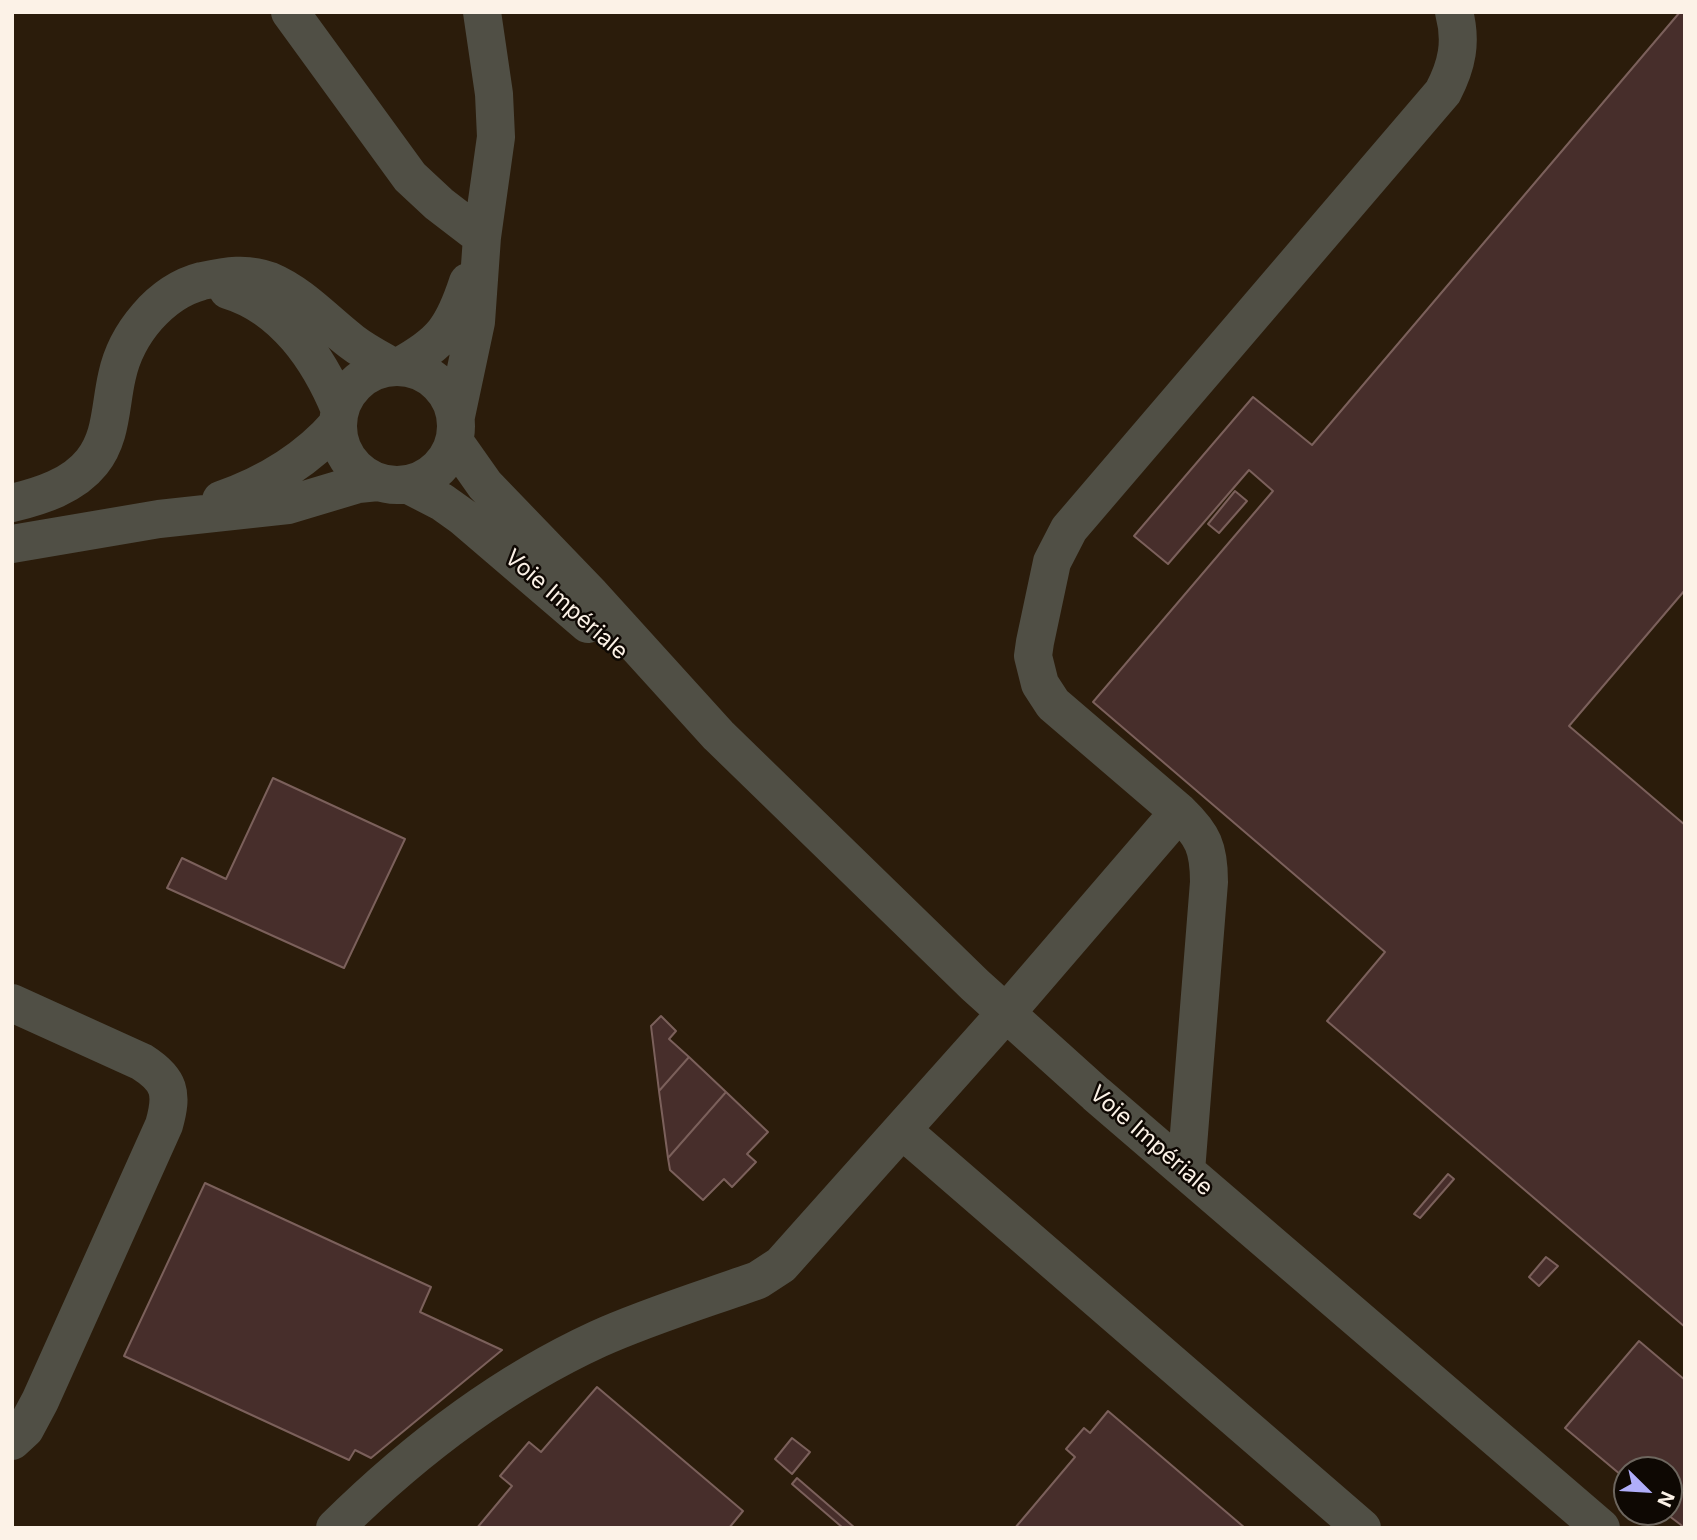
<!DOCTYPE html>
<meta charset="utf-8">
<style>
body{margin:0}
#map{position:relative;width:1697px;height:1540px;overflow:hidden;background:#2b1c0b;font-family:Inter,sans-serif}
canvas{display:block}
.frame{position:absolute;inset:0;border:14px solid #fcf2e7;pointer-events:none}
.north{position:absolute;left:1613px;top:1456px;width:70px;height:70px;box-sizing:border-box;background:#0e0803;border:2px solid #6d665e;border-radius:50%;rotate:114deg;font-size:19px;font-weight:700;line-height:28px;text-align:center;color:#fcf2e7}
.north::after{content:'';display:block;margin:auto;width:24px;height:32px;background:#b0aefa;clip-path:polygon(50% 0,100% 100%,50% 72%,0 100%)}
</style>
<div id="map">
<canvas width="1697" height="1540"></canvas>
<div class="frame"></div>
<div class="north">N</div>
</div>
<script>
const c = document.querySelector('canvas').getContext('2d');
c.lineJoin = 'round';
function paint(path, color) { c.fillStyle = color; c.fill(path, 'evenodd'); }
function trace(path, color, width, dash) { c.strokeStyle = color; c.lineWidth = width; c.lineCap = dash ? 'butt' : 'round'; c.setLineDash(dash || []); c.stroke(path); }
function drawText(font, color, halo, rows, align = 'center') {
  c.font = font + ' Inter,sans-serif'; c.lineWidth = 5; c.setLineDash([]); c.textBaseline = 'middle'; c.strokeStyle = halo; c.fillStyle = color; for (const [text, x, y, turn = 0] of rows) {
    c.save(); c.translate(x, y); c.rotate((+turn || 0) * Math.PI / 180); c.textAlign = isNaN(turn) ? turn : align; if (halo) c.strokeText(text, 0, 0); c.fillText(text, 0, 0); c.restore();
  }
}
const building = new Path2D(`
 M1680,12H1685V590L1569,726L1685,825V1327L1327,1021L1385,952L1093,702L1273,491L1249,470L1168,564L1134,536L1253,397L1312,445Z
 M1235,491L1247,501L1219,533L1208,524Z
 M273,778L405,839L344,968L167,888L182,858L226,879Z
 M661,1016L676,1031L669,1039L689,1057L659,1091L651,1026Z
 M689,1057L726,1092L668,1158L659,1091Z
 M726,1092L768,1132L747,1154L756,1162L732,1187L724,1179L703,1200L670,1170L668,1158Z
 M1448,1174L1454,1179L1420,1218L1414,1214Z
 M205,1183L431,1287L420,1312L502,1350L371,1458L355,1450L349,1460L124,1356Z
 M1546,1257L1558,1266L1539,1286L1529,1277Z
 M1639,1341L1685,1380V1528L1664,1512H1669V1470H1627V1480L1565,1428Z
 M597,1387L743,1511L729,1528H477L512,1486L500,1476L529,1442L541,1452Z
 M1108,1411L1245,1528H1015L1075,1457L1066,1449L1084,1428L1090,1433Z
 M792,1438L810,1452L792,1474L775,1459Z
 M797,1478L855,1528H843L792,1484Z`);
paint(building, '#472e2b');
trace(building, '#7b605b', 2);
trace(new Path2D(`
 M290,12L410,177L439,204L482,237
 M228,290C284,307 319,359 340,410
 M400,366C442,343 453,328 468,282
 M338 426a59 59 0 1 1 118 0a59 59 0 1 1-118 0Z
 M456,416L476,322L482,237L496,137L494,94L482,12
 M454,441L485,485L591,595L718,735L975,985L1096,1094L1601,1528
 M407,484L442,502L463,517L588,624
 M221,500C267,484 306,461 338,424
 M12,503C41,496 73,486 92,462C112,437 110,406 117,376C126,334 160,292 202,281C226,276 247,272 270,281C301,294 326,322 352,342C365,352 379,359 393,367
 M12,544L159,519L288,505L358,484L378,482
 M12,1003L142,1062C170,1080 173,1093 164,1125L40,1401L25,1429L12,1441
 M902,1130L1362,1528
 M1186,1171L1209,882C1209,848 1203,835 1179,812L1053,704L1040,684L1033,656L1035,642L1052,562L1069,529L1443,92C1457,65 1462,42 1454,12
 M335,1528C413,1451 498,1385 598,1339C649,1316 705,1299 758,1280L781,1265L1006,1013L1179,812`), '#504f45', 38);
drawText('23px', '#fcf2e7', '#0e0803', [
 ["Voie Impériale",566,605,41],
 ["Voie Impériale",1151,1141,41]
]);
</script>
